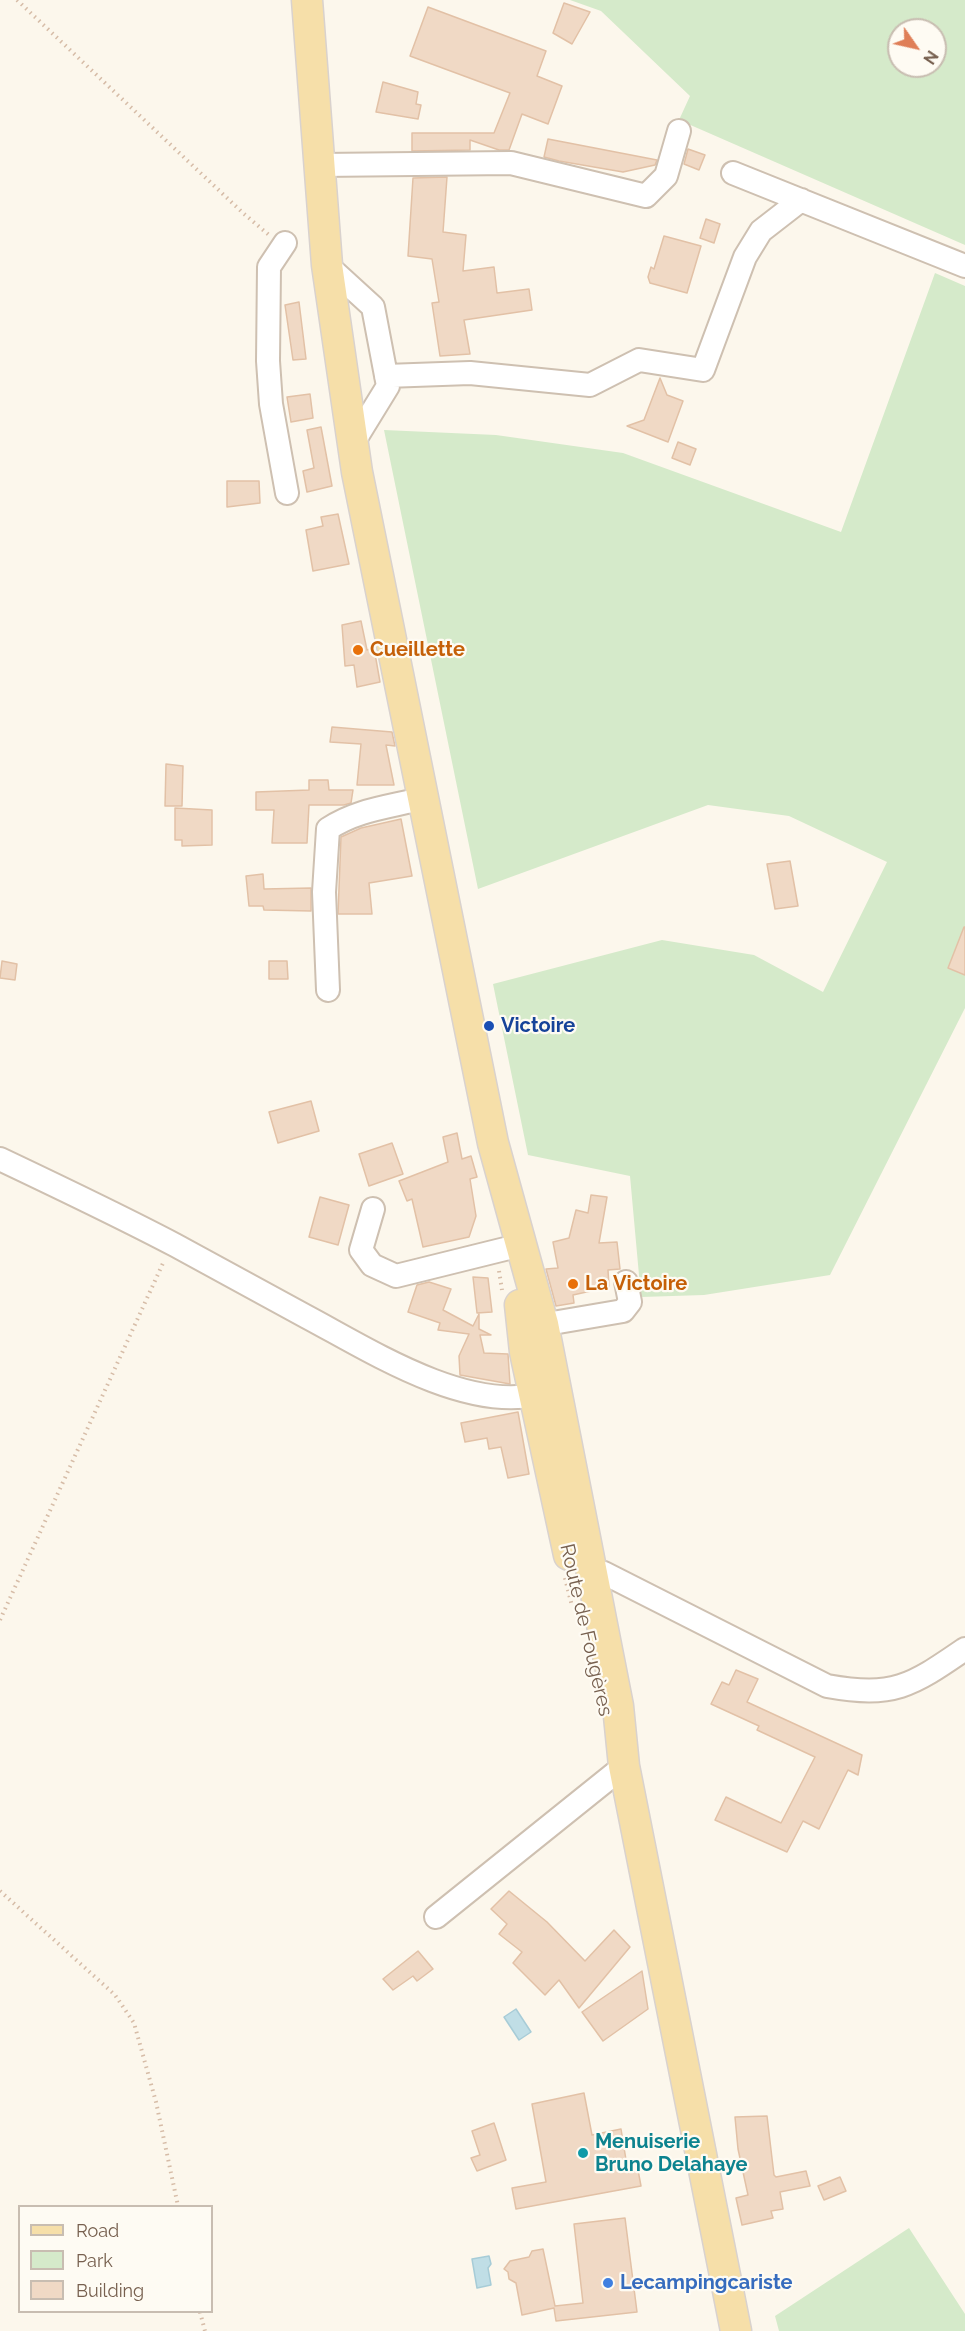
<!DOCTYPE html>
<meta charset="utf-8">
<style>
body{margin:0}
#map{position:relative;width:965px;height:2331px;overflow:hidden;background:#fcf7ec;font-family:Raleway,sans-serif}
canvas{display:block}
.legend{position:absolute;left:18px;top:2205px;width:195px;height:108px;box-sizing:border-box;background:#fefbf3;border:2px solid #c8bdb1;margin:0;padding:8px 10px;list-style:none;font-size:18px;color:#77604f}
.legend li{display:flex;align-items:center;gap:12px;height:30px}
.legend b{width:30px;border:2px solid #c8bdb1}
.north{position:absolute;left:887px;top:18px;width:60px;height:60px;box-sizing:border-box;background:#fefbf3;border:2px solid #c8bdb1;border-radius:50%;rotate:124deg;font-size:16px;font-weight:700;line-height:24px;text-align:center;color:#77604f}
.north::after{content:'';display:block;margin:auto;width:21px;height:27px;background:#df7f58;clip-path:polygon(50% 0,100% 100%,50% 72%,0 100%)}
</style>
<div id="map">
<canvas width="965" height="2331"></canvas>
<ul class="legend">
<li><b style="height:8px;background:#f6dfa9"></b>Road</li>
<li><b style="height:16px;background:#d5eaca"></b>Park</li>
<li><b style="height:16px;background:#f0d9c5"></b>Building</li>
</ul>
<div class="north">N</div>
</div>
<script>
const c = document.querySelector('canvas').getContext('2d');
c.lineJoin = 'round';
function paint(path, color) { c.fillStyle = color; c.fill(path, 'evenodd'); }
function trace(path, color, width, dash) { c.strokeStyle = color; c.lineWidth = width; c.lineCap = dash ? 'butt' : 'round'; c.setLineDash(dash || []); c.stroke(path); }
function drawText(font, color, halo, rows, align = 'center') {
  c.font = font + ' Raleway,sans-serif'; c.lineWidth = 4.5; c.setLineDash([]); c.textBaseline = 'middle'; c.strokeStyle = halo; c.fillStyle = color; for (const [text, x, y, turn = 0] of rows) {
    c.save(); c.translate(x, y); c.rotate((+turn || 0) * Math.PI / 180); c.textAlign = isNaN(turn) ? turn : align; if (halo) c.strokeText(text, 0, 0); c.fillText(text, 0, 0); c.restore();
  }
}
paint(new Path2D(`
 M570,0H965V245L679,120L690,96L601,11ZM899,30H935V66H899Z
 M935,273L965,286V1008L830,1275L704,1295L641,1297L630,1176L528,1155L493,984L662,940L754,955L823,992L887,862L789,816L708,805L478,889L384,430L496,435L623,453L841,532Z
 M909,2228L965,2314V2331H779L775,2316Z`), '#d5eaca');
const water = new Path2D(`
 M516,2009L531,2032L519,2040L504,2017Z
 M489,2256L491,2264L488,2268L491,2285L477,2288L472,2259Z`);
paint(water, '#c0dee6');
trace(water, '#a7ccd7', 1.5);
const building = new Path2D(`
 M564,3L590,12L572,44L553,33Z
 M428,7L546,51L537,76L562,86L548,124L522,114L509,150H499L470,140V150L412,151V133H494L510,93L410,56Z
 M383,82L418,92L416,104L421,105L418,119L376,112Z
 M548,139L657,160L655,165L623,172L559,161L544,157Z
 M688,149L705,155L699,170L684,164Z
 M447,177L443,232L466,235L463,271L494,267L497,293L529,289L532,310L464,320L470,354L440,356L432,303L439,302L432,259L408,256L413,178Z
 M706,219L720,224L714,243L700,238Z
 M664,236L701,246L687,293L650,283L648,277L651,267L654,269Z
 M299,302L306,359L293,360L285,305Z
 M660,378L667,395L683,401L668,442L627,426L644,420Z
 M310,394L313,418L291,422L287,397Z
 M321,427L332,486L307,492L303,471L314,468L307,430Z
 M678,442L696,449L690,465L672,458Z
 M227,481H259L260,503L227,507Z
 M338,514L349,564L313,571L306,530L323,526L321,517Z
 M361,621L367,650L374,648L380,682L357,687L354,665L345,666L342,625Z
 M332,727L392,732L395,746L386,745L394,785H357L361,744L330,742Z
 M166,764L183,766L182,806H165Z
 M309,780H328L329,790H353L351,803L344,805H309L307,843H272L274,810H256V792L309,790Z
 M175,808L212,810V845L182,846V840H175Z
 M401,819L412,876L369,883L372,914H338L341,837L361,828Z
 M790,861L798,906L775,909L767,864Z
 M263,874L264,889L311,888V911L264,910L263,906H249L246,876Z
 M964,927H965V975L948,968Z
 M2,961L17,964L15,980L0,978Z
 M269,961H287L288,979H269Z
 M311,1101L319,1131L278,1143L269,1112Z
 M457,1133L462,1159L471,1156L477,1177L470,1179L476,1216L469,1237L423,1247L412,1199L407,1201L399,1181L448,1162L443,1137Z
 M392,1143L403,1174L369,1186L359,1154Z
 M591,1195L607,1197L599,1243L617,1242L620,1269L608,1270L609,1287L573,1295L574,1303L556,1306L546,1269L558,1268L553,1242L569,1238L576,1210L588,1213Z
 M320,1197L349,1205L338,1245L309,1237Z
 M473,1277L488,1278L492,1312L477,1313Z
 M429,1282L451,1289L443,1310L473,1326L479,1314V1329L491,1335H480L484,1353L508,1354L510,1384L460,1375L459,1356L469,1334L438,1330L440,1323L408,1312L417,1285Z
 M518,1412L529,1474L508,1478L501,1447L489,1449L487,1438L465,1442L461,1423Z
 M736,1670L758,1679L747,1702L862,1755L858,1775L848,1770L819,1829L803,1821L787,1852L715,1820L726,1797L781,1823L815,1757L757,1730L759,1726L711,1704L722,1682L729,1685Z
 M509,1891L547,1922L585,1961L614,1930L630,1947L579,2008L559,1980L545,1995L513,1963L522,1952L499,1934L507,1924L491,1909Z
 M418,1951L433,1969L417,1981L413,1976L393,1990L383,1979Z
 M642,1971L648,2009L603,2041L582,2012Z
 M584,2093L592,2135L621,2129L628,2172L638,2170L641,2186L516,2209L512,2188L546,2182L532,2104Z
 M767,2116L774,2175L776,2177L806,2171L810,2186L780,2192L783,2209L771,2211L773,2218L742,2225L736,2198L748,2195L738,2149L735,2117Z
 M494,2123L506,2160L477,2171L471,2158L480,2155L472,2131Z
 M840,2177L846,2191L824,2200L818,2186Z
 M625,2218L637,2312L556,2321L554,2308L522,2315L516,2283L509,2279L508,2272L504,2269L510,2261L529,2257L532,2251L543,2249L555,2306L583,2303L574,2224Z`);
paint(building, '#f0d9c5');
trace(building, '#e2c1a6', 1.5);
const minor = new Path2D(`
 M320,165L511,163L646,196L666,176L679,131
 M733,173L965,266
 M285,243L269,267L268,361L271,404L287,493
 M327,265L373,307L388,386L353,443
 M386,376L470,373L590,385L639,360L703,370L745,257L761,231L801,200
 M328,990L324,892L328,829C358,809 391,807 424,798
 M0,1159C59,1187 118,1215 175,1245C219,1269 263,1293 307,1317C369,1350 462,1410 535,1395
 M373,1209L361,1250L372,1265L396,1276L509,1248
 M529,1327L623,1311L630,1302L626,1282
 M594,1578L604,1573L827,1686C894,1698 911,1686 965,1649
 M436,1917L624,1766`);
const major = new Path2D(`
 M307,0L327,265L357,472L493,1143L543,1324L618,1706L624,1766L736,2331
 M520,1305L525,1352L569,1555`);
trace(minor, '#cec0b1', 26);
trace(major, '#d9d2ce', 33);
trace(new Path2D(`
 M17,0L243,213L269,235
 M499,1271L502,1290
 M565,1578L572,1606
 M0,1620L164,1261
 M0,1891L115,1995L134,2023L156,2102L178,2206
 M200,2312L205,2331`), '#d6bca7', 4, [1.5, 4.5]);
trace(minor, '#fff', 22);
trace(major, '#f6dfa9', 30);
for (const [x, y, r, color] of [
 [358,650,6,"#e8710a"],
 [489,1026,6,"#1a4fb4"],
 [573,1284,6,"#e8710a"],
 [583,2153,6,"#0f9aa8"],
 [608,2283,6,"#3f7fe0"]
]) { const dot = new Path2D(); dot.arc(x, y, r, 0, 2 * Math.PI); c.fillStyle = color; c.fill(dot); trace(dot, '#fefbf3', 2); }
drawText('bold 20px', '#c56008', '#fefbf3', [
 ["Cueillette",370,650],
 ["La Victoire",585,1284]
], 'left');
drawText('bold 20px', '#164399', '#fefbf3', [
 ["Victoire",501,1026]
], 'left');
drawText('20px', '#77604f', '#fefbf3', [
 ["Route de Fougères",586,1630,77]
]);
drawText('bold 20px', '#0d838f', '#fefbf3', [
 ["Menuiserie",595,2142],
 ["Bruno Delahaye",595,2165]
], 'left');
drawText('bold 20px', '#366cbe', '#fefbf3', [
 ["Lecampingcariste",620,2283]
], 'left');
</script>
